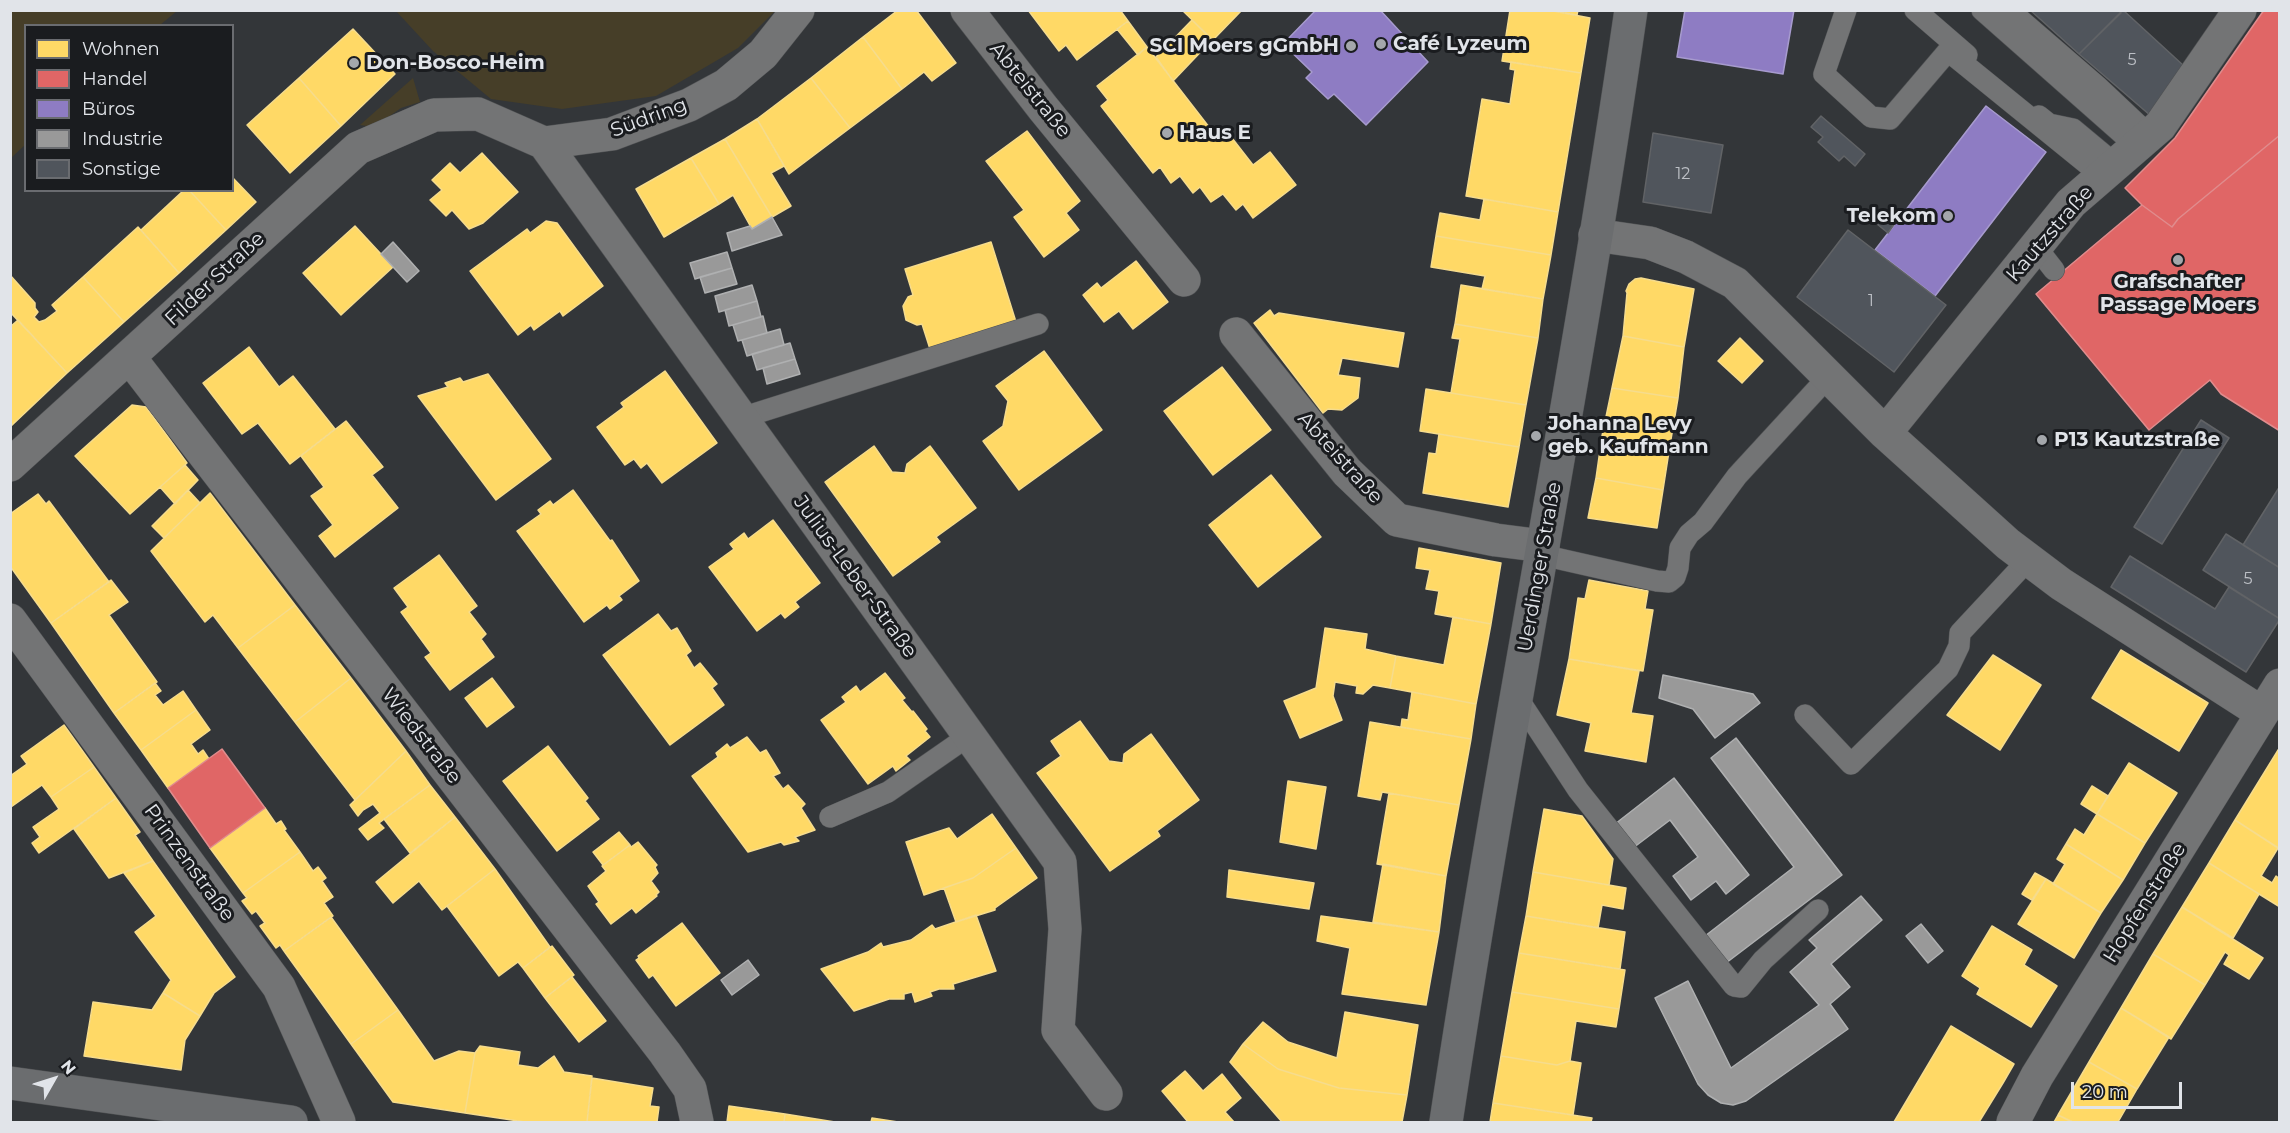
<!DOCTYPE html>
<meta charset="utf-8">
<style>
body{margin:0}
#map{position:relative;width:2290px;height:1133px;overflow:hidden;background:#333639;font-family:Montserrat,sans-serif}
canvas{display:block}
.frame{position:absolute;inset:0;border:12px solid #e1e4e9;pointer-events:none}
.legend{position:absolute;left:24px;top:24px;width:210px;height:168px;box-sizing:border-box;background:#1a1c1f;border:2px solid #6a6c70;margin:0;padding:8px 10px;list-style:none;font-size:18px;color:#e1e4e9}
.legend li{display:flex;align-items:center;gap:12px;height:30px}
.legend b{width:30px;border:2px solid #6a6c70}
.north{position:absolute;left:24px;top:1049px;width:60px;height:60px;-webkit-text-stroke:4px #1a1c1f;paint-order:stroke;rotate:51deg;font-size:16px;font-weight:700;line-height:24px;text-align:center;color:#e1e4e9}
.north::after{content:'';display:block;margin:auto;width:21px;height:27px;background:#e1e4e9;clip-path:polygon(50% 0,100% 100%,50% 72%,0 100%)}
.scale{position:absolute;left:2071px;top:1082px;width:111px;height:27px;box-sizing:border-box;border:3px solid #e1e4e9;border-top:0;padding-left:8px;font-size:18px;line-height:21px;white-space:nowrap;color:#e1e4e9;-webkit-text-stroke:4px #1a1c1f;paint-order:stroke}
</style>
<div id="map">
<canvas width="2290" height="1133"></canvas>
<div class="frame"></div>
<ul class="legend">
<li><b style="height:16px;background:#ffd966"></b>Wohnen</li>
<li><b style="height:16px;background:#e06666"></b>Handel</li>
<li><b style="height:16px;background:#8e7cc3"></b>Büros</li>
<li><b style="height:16px;background:#999"></b>Industrie</li>
<li><b style="height:16px;background:#50555c"></b>Sonstige</li>
</ul>
<div class="north">N</div>
<div class="scale">20 m</div>
</div>
<script>
const c = document.querySelector('canvas').getContext('2d');
c.lineJoin = 'round';
function paint(path, color) { c.fillStyle = color; c.fill(path, 'evenodd'); }
function trace(path, color, width, dash) { c.strokeStyle = color; c.lineWidth = width; c.lineCap = dash ? 'butt' : 'round'; c.setLineDash(dash || []); c.stroke(path); }
function drawText(font, color, halo, rows, align = 'center') {
  c.font = font + ' Montserrat,sans-serif'; c.lineWidth = 6; c.setLineDash([]); c.textBaseline = 'middle'; c.strokeStyle = halo; c.fillStyle = color; for (const [text, x, y, turn = 0] of rows) {
    c.save(); c.translate(x, y); c.rotate((+turn || 0) * Math.PI / 180); c.textAlign = isNaN(turn) ? turn : align; if (halo) c.strokeText(text, 0, 0); c.fillText(text, 0, 0); c.restore();
  }
}
paint(new Path2D(`
 M11,10H177V11L160,25L26,26L25,145L11,158Z
 M396,11H775L738,48L656,96L562,109L491,99L433,51Z
 M413,78L420,102L401,108L374,127L360,125Z`), '#463e28');
const homes = new Path2D(`
 M898,10H916L956,63L932,81L924,72L902,89L863,37Z
 M1028,10H1120L1128,21L1077,60L1066,45L1059,51Z
 M1182,10H1242L1213,40Z
 M1510,10H1548L1590,18L1581,73L1502,61Z
 M1548,10H1578L1577,15Z
 M1192,20L1212,40L1173,81L1156,57Z
 M1128,21L1147,47L1138,55L1117,29Z
 M353,29L395,74L341,126L299,78Z
 M863,37L902,89L850,128L811,78Z
 M1147,47L1216,136L1225,129L1253,165L1270,152L1296,185L1253,218L1243,204L1236,210L1223,194L1211,202L1200,187L1193,193L1180,176L1171,183L1160,167L1153,173L1101,106L1108,100L1097,86Z
 M1511,62L1581,73L1558,212L1466,196L1482,99L1510,104L1515,70L1510,69Z
 M299,78L341,126L290,173L247,125Z
 M811,78L850,128L789,174L757,119Z
 M757,119L784,166L771,173L791,206L772,217L725,139Z
 M1027,131L1080,201L1066,213L1079,230L1044,257L1014,217L1024,210L986,161Z
 M725,139L772,217L752,229L733,195L719,204L691,158Z
 M482,153L518,192L483,223L469,229L452,210L446,216L430,200L442,190L432,180L450,163L460,173Z
 M691,158L719,204L664,237L636,189Z
 M232,177L256,202L226,230L189,190H232Z
 M184,190H189L226,230L179,273L141,230Z
 M1484,199L1558,212L1551,255L1436,236L1440,213L1480,220Z
 M546,221L557,223L603,286L563,316L560,311L534,330L531,325L518,335L470,271L527,229L530,233Z
 M355,226L393,267L341,315L303,273Z
 M138,227L179,273L124,322L83,277Z
 M1436,236L1551,255L1543,299L1482,289L1485,276L1431,267Z
 M991,242L1016,322L930,349L922,324L917,325L906,320L903,306L908,297L913,295L905,269Z
 M1136,261L1168,302L1133,329L1119,311L1104,322L1083,295L1097,283L1101,288Z
 M10,275L35,303V308L38,312L34,317L39,322L45,320L57,311L52,305L83,277L124,322L67,373L10,312Z
 M1641,278L1694,289L1684,347L1623,336L1627,293L1626,291L1629,284L1635,279Z
 M1461,285L1543,299L1538,338L1455,324Z
 M1270,310L1274,316L1279,313L1404,333L1398,367L1342,358L1338,375L1360,378L1358,398L1342,410L1328,409L1323,413L1254,323Z
 M18,320L67,373L10,427V327Z
 M1455,324L1538,338L1526,405L1451,393L1460,339L1452,338Z
 M1623,336L1684,347L1678,398L1612,388Z
 M1740,338L1763,361L1742,383L1718,361Z
 M249,347L279,387L293,376L335,429L290,464L258,423L242,434L203,383Z
 M1044,351L1102,430L1019,490L983,441L1003,426L1008,401L996,386Z
 M1222,367L1271,430L1213,475L1164,411Z
 M665,371L717,443L662,483L647,463L641,468L634,459L625,465L597,427L624,407L621,403Z
 M488,374L551,459L496,500L418,396L448,387L445,383L460,378L463,382Z
 M1612,388L1678,398L1670,445L1602,436Z
 M1426,389L1526,405L1519,447L1420,431Z
 M132,405L146,407L187,463L130,514L75,456Z
 M346,421L383,467L372,475L398,508L335,557L319,536L333,525L311,496L324,487L301,456Z
 M1439,434L1519,447L1508,507L1423,493L1429,453L1436,454Z
 M1602,436L1670,445L1663,490L1596,478Z
 M874,446L892,472L905,473L907,464L930,446L976,508L936,537L940,542L893,576L825,482Z
 M185,465L198,480L175,504L160,487Z
 M1271,475L1321,537L1258,587L1209,525Z
 M1596,478L1663,490L1657,528L1588,518Z
 M188,490L200,503L164,538L152,526Z
 M573,490L610,541L612,540L639,581L619,596L622,600L610,609L607,605L584,622L517,531L541,514L538,510L550,501L553,505Z
 M210,493L295,605L238,648L213,615L205,622L151,551Z
 M38,494L46,504L49,501L109,582L51,623L10,566V514Z
 M773,520L820,583L795,602L799,607L785,618L781,613L757,631L709,567L734,549L730,544L744,533L748,539Z
 M1419,548L1501,563L1491,624L1435,614L1439,591L1426,589L1430,570L1416,568Z
 M439,555L477,606L469,612L486,634L481,639L494,657L450,690L425,657L431,653L401,612L408,607L394,588Z
 M111,580L128,602L109,615L157,682L114,713L51,623Z
 M1589,580L1648,591L1645,609L1653,610L1643,671L1569,659L1578,598L1585,599Z
 M295,605L351,678L295,722L238,648Z
 M658,614L671,631L677,628L691,651L686,655L694,668L700,663L717,684L712,688L724,705L670,745L603,655Z
 M1453,617L1491,624L1476,704L1390,688L1396,656L1444,665Z
 M1325,628L1367,634L1365,649L1396,656L1390,688L1373,685L1363,694L1356,693L1357,686L1335,682L1333,696L1342,720L1300,738L1284,701L1316,688Z
 M2121,650L2208,703L2179,751L2092,698Z
 M1993,655L2041,685L2000,750L1947,715Z
 M1569,659L1639,671L1631,713L1653,716L1646,762L1585,751L1591,723L1557,715Z
 M885,673L905,698L902,700L912,712L913,711L927,729L925,731L930,737L906,756L910,760L896,771L893,766L868,784L821,720L846,702L842,697L856,686L860,692Z
 M351,678L406,751L355,800L295,722Z
 M492,678L514,707L487,727L465,698Z
 M155,683L161,691L155,695L163,705L183,691L196,710L141,750L114,713Z
 M1412,692L1476,704L1471,739L1401,727L1402,719L1408,720Z
 M196,710L210,730L191,744L198,754L203,750L209,759L168,788L141,750Z
 M1080,721L1109,761L1123,763L1124,754L1151,734L1199,800L1157,831L1160,836L1110,871L1037,773L1061,756L1051,741Z
 M1370,722L1471,739L1459,805L1382,792L1380,800L1358,796Z
 M64,725L94,767L51,797L42,785L11,807L10,776L27,764L21,756Z
 M747,737L760,753L766,750L780,773L773,776L783,789L788,785L805,804L801,808L815,830L795,837L799,841L784,845L781,842L748,852L692,776L718,757L716,753L727,744L730,748Z
 M548,746L588,798L585,801L599,819L557,851L503,781Z
 M2280,747V849L2235,820Z
 M406,751L430,785L379,823L384,828L368,840L359,829L380,813L373,804L363,810L358,816L350,805Z
 M2129,763L2177,793L2145,843L2097,814Z
 M94,767L116,798L39,853L32,843L40,837L33,827L59,809L51,797Z
 M1288,781L1326,787L1316,849L1280,842Z
 M430,785L455,817L410,853L384,819Z
 M2092,786L2108,796L2097,814L2081,804Z
 M1389,793L1459,805L1446,876L1377,864Z
 M116,798L140,832L135,835L153,861L109,878L74,829Z
 M265,808L276,824L281,821L286,829L284,830L300,852L243,893L210,848Z
 M1544,809L1582,816L1613,859L1609,885L1533,872Z
 M992,814L1016,848L973,878L924,895L906,842L949,828L957,839Z
 M2097,814L2145,843L2123,880L2066,844L2075,829L2084,835Z
 M455,817L495,869L442,910L419,881L393,903L376,882Z
 M2235,820L2278,848L2261,876L2272,883L2276,876L2280,879V907L2209,863Z
 M619,832L630,845L603,865L593,852Z
 M638,842L657,865L655,867L658,873L651,881L659,892L656,895L657,896L636,913L632,908L611,924L596,904L599,902L588,886L606,871L602,866L630,845L631,847Z
 M2066,844L2123,880L2101,913L2053,884L2065,864L2057,859Z
 M1016,848L1037,878L995,908V910L956,922L944,888L973,878Z
 M300,852L313,871L318,867L326,878L322,881L333,897L324,903L333,916L284,951L280,945L276,948L260,926L265,923L256,911L252,914L242,901L247,898L243,893Z
 M153,861L235,977L214,993L200,1016L163,993L171,980L135,932L156,916L124,873Z
 M2209,863L2259,894L2233,938L2182,907Z
 M1383,864L1446,876L1439,932L1373,922Z
 M495,869L550,947L523,968L518,962L499,976L447,906Z
 M1229,870L1314,883L1309,909L1227,897Z
 M1533,872L1626,888L1623,909L1602,905L1598,928L1526,916Z
 M2035,873L2046,879L2032,900L2022,894Z
 M2046,879L2101,913L2074,958L2018,924Z
 M2182,907L2263,958L2249,979L2224,964L2229,955L2225,952L2205,985L2153,954Z
 M976,915L996,971L953,984L954,989H939L930,992L932,996L915,1002L912,992L904,994V999H889L854,1011L821,969L868,952L881,943L883,947L911,940L932,925L935,929Z
 M1321,916L1439,932L1426,1005L1342,994L1350,948L1317,941Z
 M1526,916L1625,932L1620,969L1519,953Z
 M331,917L398,1010L351,1044L284,951Z
 M682,923L720,973L676,1006L653,975L649,978L636,960L639,958L638,956Z
 M1992,926L2032,950L2024,965L2057,986L2031,1027L1977,994L1980,988L1962,976Z
 M552,946L574,975L545,998L523,968Z
 M1519,953L1625,970L1619,1009L1512,992Z
 M2153,954L2205,985L2171,1039L2121,1008Z
 M572,977L606,1021L579,1042L545,998Z
 M1512,992L1619,1009L1616,1027L1576,1021L1570,1061L1557,1065L1501,1056Z
 M163,993L200,1016L185,1040L181,1070L84,1056L93,1002L152,1010Z
 M2121,1008L2169,1037L2137,1089L2089,1062Z
 M398,1010L434,1061L459,1051L475,1053L465,1113L393,1102L351,1044Z
 M1345,1012L1418,1025L1407,1095L1339,1088L1278,1069L1243,1044L1263,1022L1288,1042L1337,1058Z
 M1951,1026L2014,1064L2003,1083L1979,1122H1894Z
 M1243,1044L1278,1069L1339,1088L1407,1095L1402,1122H1282L1230,1062Z
 M480,1046L520,1052L518,1065L538,1068L554,1056L564,1072L592,1076L587,1122H525L465,1113L475,1053Z
 M1501,1056L1557,1065L1570,1061L1581,1063L1573,1115L1493,1103Z
 M2089,1062L2137,1089L2118,1122H2073L2058,1115Z
 M1185,1071L1203,1091L1222,1074L1241,1098L1225,1112L1234,1122H1188L1162,1091Z
 M592,1078L653,1088L650,1106L659,1107L657,1122H587Z
 M1493,1103L1592,1118L1591,1122H1490Z
 M729,1106L785,1114L784,1122H727Z
 M785,1114L835,1122H784Z
 M2058,1115L2072,1122H2054Z
 M872,1118L898,1122H871Z`);
paint(homes, '#ffd966');
trace(homes, '#f6dc8d', 1.5);
const shops = new Path2D(`
 M2264,10H2280V135L2178,219L2172,227L2142,205L2125,188L2175,138Z
 M2280,135V431L2221,394L2210,380L2149,430L2036,294L2142,205L2172,227L2178,219Z
 M222,749L265,808L210,848L168,788Z`);
paint(shops, '#e06666');
trace(shops, '#e08c8d', 1.5);
const offices = new Path2D(`
 M1316,10H1380L1428,62L1366,125L1334,94L1328,99L1306,78L1312,72L1283,44Z
 M1685,10H1794L1783,74L1677,57Z
 M1986,106L2046,152L1935,296L1875,250Z`);
paint(offices, '#8e7cc3');
trace(offices, '#a79bce', 1.5);
const industry = new Path2D(`
 M772,217L782,235L732,251L727,233L750,226L752,229Z
 M393,242L419,271L407,282L381,254Z
 M727,252L732,268L695,279L690,263Z
 M732,268L737,284L705,293L700,277Z
 M752,285L757,301L719,312L715,296Z
 M757,301L761,317L729,326L725,310Z
 M763,316L767,333L738,341L733,325Z
 M780,329L784,345L747,356L742,340Z
 M790,343L795,359L757,370L752,354Z
 M795,359L800,374L767,384L763,368Z
 M1663,675L1753,694L1760,703L1715,738L1693,709L1659,698Z
 M1736,738L1842,875L1726,963L1705,936L1794,867L1711,758Z
 M1674,778L1749,875L1726,894L1716,881L1691,900L1673,876L1698,857L1670,820L1633,848L1615,824Z
 M1861,896L1882,920L1831,964L1850,987L1830,1004L1848,1029L1746,1101L1733,1105L1721,1103L1708,1095L1698,1084L1655,998L1688,981L1731,1068L1819,1005L1790,972L1817,948L1809,940Z
 M1921,924L1943,951L1928,963L1906,936Z
 M748,960L759,975L732,995L721,980Z`);
paint(industry, '#999');
trace(industry, '#afb0b1', 1.5);
const building = new Path2D(`
 M2030,10H2118L2121,13L2079,54Z
 M2123,10L2184,66L2151,116L2079,54Z
 M1821,116L1865,154L1855,166L1844,156L1839,161L1818,142L1823,137L1811,127Z
 M1653,133L1723,145L1711,213L1643,202Z
 M1873,206L1895,223L1888,233L1866,215Z
 M1848,230L1946,305L1894,372L1797,297Z
 M2201,420L2229,438L2162,544L2134,527Z
 M2280,486V568L2243,545Z
 M2226,534L2280,568V619L2203,570Z
 M2130,556L2215,609L2229,587L2280,619L2246,672L2111,587Z`);
paint(building, '#50555c');
trace(building, '#616366', 1.5);
const lane = new Path2D(`
 M1846,10L1824,74L1871,117L1890,119L1948,51L2102,176
 M1915,10L1967,55
 M1982,10L2136,146
 M2009,10L2097,86L2149,135
 M2039,116L2049,124L2073,129L2115,164
 M2036,247L2054,270
 M741,418L1038,324
 M1542,555L1657,581L1669,582L1675,577L1678,568L1680,548L1689,534L1703,522L1737,476L1829,376
 M1517,697L1578,790L1734,986L1741,987L1763,960L1818,910
 M1805,715L1851,764L1948,669L1959,646L1960,633L2029,559
 M830,817L888,792L970,735`);
const street = new Path2D(`
 M967,10L1043,108L1184,280
 M544,143L1060,862L1065,929L1058,1030L1106,1094
 M1595,235L1650,243L1686,257L1735,283L1885,433L2008,544L2061,584L2262,713
 M1236,334L1347,472L1397,520L1496,540L1543,546
 M130,358L665,1053L690,1089L697,1122
 M1885,433L2071,203L2160,126L2240,10
 M10,465L358,148L434,115L478,114L544,143L612,134L689,105L726,85L763,54L798,10
 M10,620L279,987L339,1122
 M2013,1122L2037,1076L2280,685`);
const secondary = new Path2D(`
 M10,1083L291,1122
 M1446,1122C1502,751 1577,383 1631,10`);
trace(lane, '#505254', 22);
trace(street, '#505254', 34);
trace(secondary, '#505254', 34);
trace(lane, '#737475', 21);
trace(street, '#737475', 33);
trace(secondary, '#6b6d6f', 33);
for (const [x, y, r, color] of [
 [1381,44,6,"#a4a7ab"],
 [1351,46,6,"#a4a7ab"],
 [354,63,6,"#a4a7ab"],
 [1167,133,6,"#a4a7ab"],
 [1948,216,6,"#a4a7ab"],
 [2178,260,6,"#a4a7ab"],
 [1536,436,6,"#a4a7ab"],
 [2042,440,6,"#a4a7ab"]
]) { const dot = new Path2D(); dot.arc(x, y, r, 0, 2 * Math.PI); c.fillStyle = color; c.fill(dot); trace(dot, '#1a1c1f', 2); }
drawText('16px', '#bdc0c6', null, [
 ["5",2132,60],
 ["12",1683,174],
 ["1",1871,301],
 ["5",2248,579]
]);
drawText('bold 20px', '#e1e4e9', '#1a1c1f', [
 ["Café Lyzeum",1393,44],
 ["SCI Moers gGmbH",1339,46,"right"],
 ["Don-Bosco-Heim",366,63],
 ["Haus E",1179,133],
 ["Telekom",1936,216,"right"],
 ["Grafschafter",2178,282,"center"],
 ["Passage Moers",2178,305,"center"],
 ["Johanna Levy",1548,424],
 ["geb. Kaufmann",1548,447],
 ["P13 Kautzstraße",2054,440]
], 'left');
drawText('20px', '#e1e4e9', '#1a1c1f', [
 ["Abteistraße",1030,90,51],
 ["Südring",649,118,-20],
 ["Kautzstraße",2050,234,-49],
 ["Filder Straße",215,279,-43],
 ["Abteistraße",1340,458,48],
 ["Uerdinger Straße",1540,567,-80],
 ["Julius-Leber-Straße",855,577,54],
 ["Wiedstraße",421,736,52],
 ["Prinzenstraße",189,863,54],
 ["Hopfenstraße",2145,903,-58]
]);
</script>
